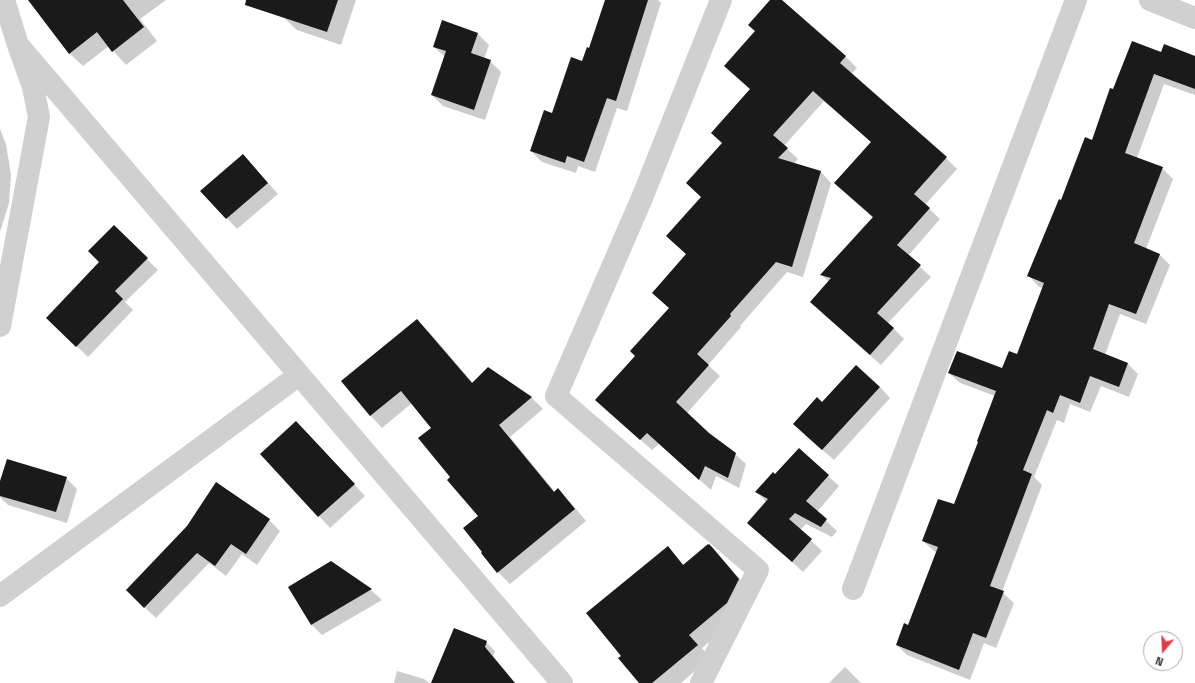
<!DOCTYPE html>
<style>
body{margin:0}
#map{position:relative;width:1195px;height:683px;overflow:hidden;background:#fff;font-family:"Titillium Web",sans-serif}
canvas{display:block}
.north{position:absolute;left:1143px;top:631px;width:40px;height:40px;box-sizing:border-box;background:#fff;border:1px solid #adadad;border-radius:50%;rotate:199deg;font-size:11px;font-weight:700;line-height:16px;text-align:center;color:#333}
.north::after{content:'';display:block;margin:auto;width:14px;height:18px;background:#e63946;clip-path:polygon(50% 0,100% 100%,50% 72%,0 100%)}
</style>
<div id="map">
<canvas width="1195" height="683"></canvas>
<div class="north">N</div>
</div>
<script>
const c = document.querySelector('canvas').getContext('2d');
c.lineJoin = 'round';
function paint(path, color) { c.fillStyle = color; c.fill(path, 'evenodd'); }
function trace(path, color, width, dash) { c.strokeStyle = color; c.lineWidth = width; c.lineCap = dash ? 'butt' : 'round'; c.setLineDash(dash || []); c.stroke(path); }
paint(new Path2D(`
 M29,0H166L140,19L157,41L126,65L109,46L83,66L69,53Z
 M289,0H356L341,45L297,30L283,17Z
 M606,0H658L661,3L627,111L617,108L595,172L578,166L576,173L542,162L531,151L590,49Z
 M772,0H781L846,57L857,68L851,74L946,158L957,169L925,205L940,219L908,256L931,277L888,323L904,339L881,365L822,313L829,282L822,275L873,218L835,183L871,142L824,101L784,146L798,159L794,164L821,172L831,183L803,277L787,272L740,326L741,327L708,365L720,376L687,413L709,433L735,454L746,464L739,488L716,476L711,490L659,444L652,450L596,400L636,356L669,308L653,293L687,255L667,236L702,197L723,144L751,90L725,66L756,32L749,25Z
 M442,22L478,34L489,45L484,59L490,61L501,72L485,120L443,106L432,95L445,57L434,47Z
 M1161,54L1195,57V95L1164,84L1137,158L1162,168L1173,179L1146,249L1159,254L1170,265L1146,324L1120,314L1105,355L1128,364L1138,374L1129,397L1101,386L1090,412L1070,404L1064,423L1057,420L1034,477L1042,485L1002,592L1014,603L996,648L984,643L970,680L907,655L897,645L909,626L937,553L934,551L923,541L955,506L979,442L995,396L960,383L949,373L1003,369L1017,355L1043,288L1039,287L1029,276L1061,201L1092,141L1114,91Z
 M0,129L6,144L11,175L9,203L0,232Z
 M253,166L278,194L237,229L202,191Z
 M114,227L158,270L125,302L133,310L88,357L47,318L101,262Z
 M417,320L429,332L473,383L488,369L532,398L543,409L510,437L555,492L558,490L570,502L586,521L510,584L498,572L482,553L483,552L479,516L451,477L432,428L412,403L382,428L371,416L342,382Z
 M880,387L890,398L834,460L805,435L822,404Z
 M307,433L365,496L330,528L262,454Z
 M799,450L839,486L817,512L837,531L832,537L806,524L800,530L822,551L803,572L760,533L767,503L757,492L775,475Z
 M66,478L77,489L67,523L8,505L0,497V485Z
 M269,520L280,531L257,565L242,554L226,576L209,563L156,618L138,601L187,526Z
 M668,548L684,565L712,548L725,562L752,593L740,617L702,648L710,658L681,683H640L623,656Z
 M331,562L371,590L382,600L322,635L311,624Z
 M486,642L495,651L493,656L515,683H437Z
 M845,667L861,683H829Z
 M397,671L424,679L429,683H394Z`), '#0003');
paint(new Path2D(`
 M28,0H123L144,27L112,52L97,32L69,54Z
 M246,0H338L327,32L245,5Z
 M605,0H648L616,101L607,98L584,162L567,156L565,163L530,151L544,110L552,113L571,57L582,61L587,47L589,48Z
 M770,0H782L846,56L840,63L947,157L914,194L930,208L897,245L921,265L877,313L894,328L870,355L810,302L831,278L820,275L873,217L834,183L871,142L813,91L773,135L788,148L778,158L821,171L792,267L776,262L730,314L731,316L697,354L709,365L676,402L709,433L736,453L728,478L705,466L699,480L647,433L640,440L595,400L635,356L630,351L669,308L652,293L686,254L666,236L701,197L686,183L722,143L711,133L750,89L724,66L755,31L748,25Z
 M442,20L478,33L471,53L491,60L474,110L431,95L446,51L433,47Z
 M1132,41L1161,52L1164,44L1195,56V89L1154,74L1125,153L1163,167L1134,243L1160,254L1136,314L1109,304L1093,349L1128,363L1119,387L1090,376L1080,403L1060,395L1053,413L1047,410L1023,470L1032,474L990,586L1004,591L986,638L973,633L959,670L896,645L904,623L908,625L938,547L922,541L938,499L954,504L978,442L977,441L996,391L948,373L957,351L1002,368L1009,351L1017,354L1044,283L1027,276L1059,199L1061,200L1085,137L1092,140L1110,88L1113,89Z
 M243,154L268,183L226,219L200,191Z
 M114,225L148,258L115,291L123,299L76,347L46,318L99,262L88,251Z
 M417,319L472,383L488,367L532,397L499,425L554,492L558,488L575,509L497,573L481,553L482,552L463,528L478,516L447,480L450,477L418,438L431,428L401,391L370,416L341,381Z
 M856,365L880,387L822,450L793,424L817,397L822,402Z
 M296,421L355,484L318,517L260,454Z
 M799,448L829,475L806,501L827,519L821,527L795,513L789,519L812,539L792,562L747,523L768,499L755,492L773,472L775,474Z
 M7,459L67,477L56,512L0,496V481Z
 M216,482L270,519L246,554L231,544L215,566L197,553L144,608L126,590L187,526Z
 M708,544V545L709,544L712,547L739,579L727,603L689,635L698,645L652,683H639L618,658L621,656L586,613L668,546L683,565Z
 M331,561L372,589L311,625L288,587Z
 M454,628L487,641L485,647L515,683H431Z`), '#1a1a1a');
trace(new Path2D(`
 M1150,0L1195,18
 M18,45L562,683
 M0,326L39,117L33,87L18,45L4,0
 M853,589L1076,0
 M0,596L299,375
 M701,683L758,570L556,396L642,198L721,0`), '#d0d0d0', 22);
</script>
